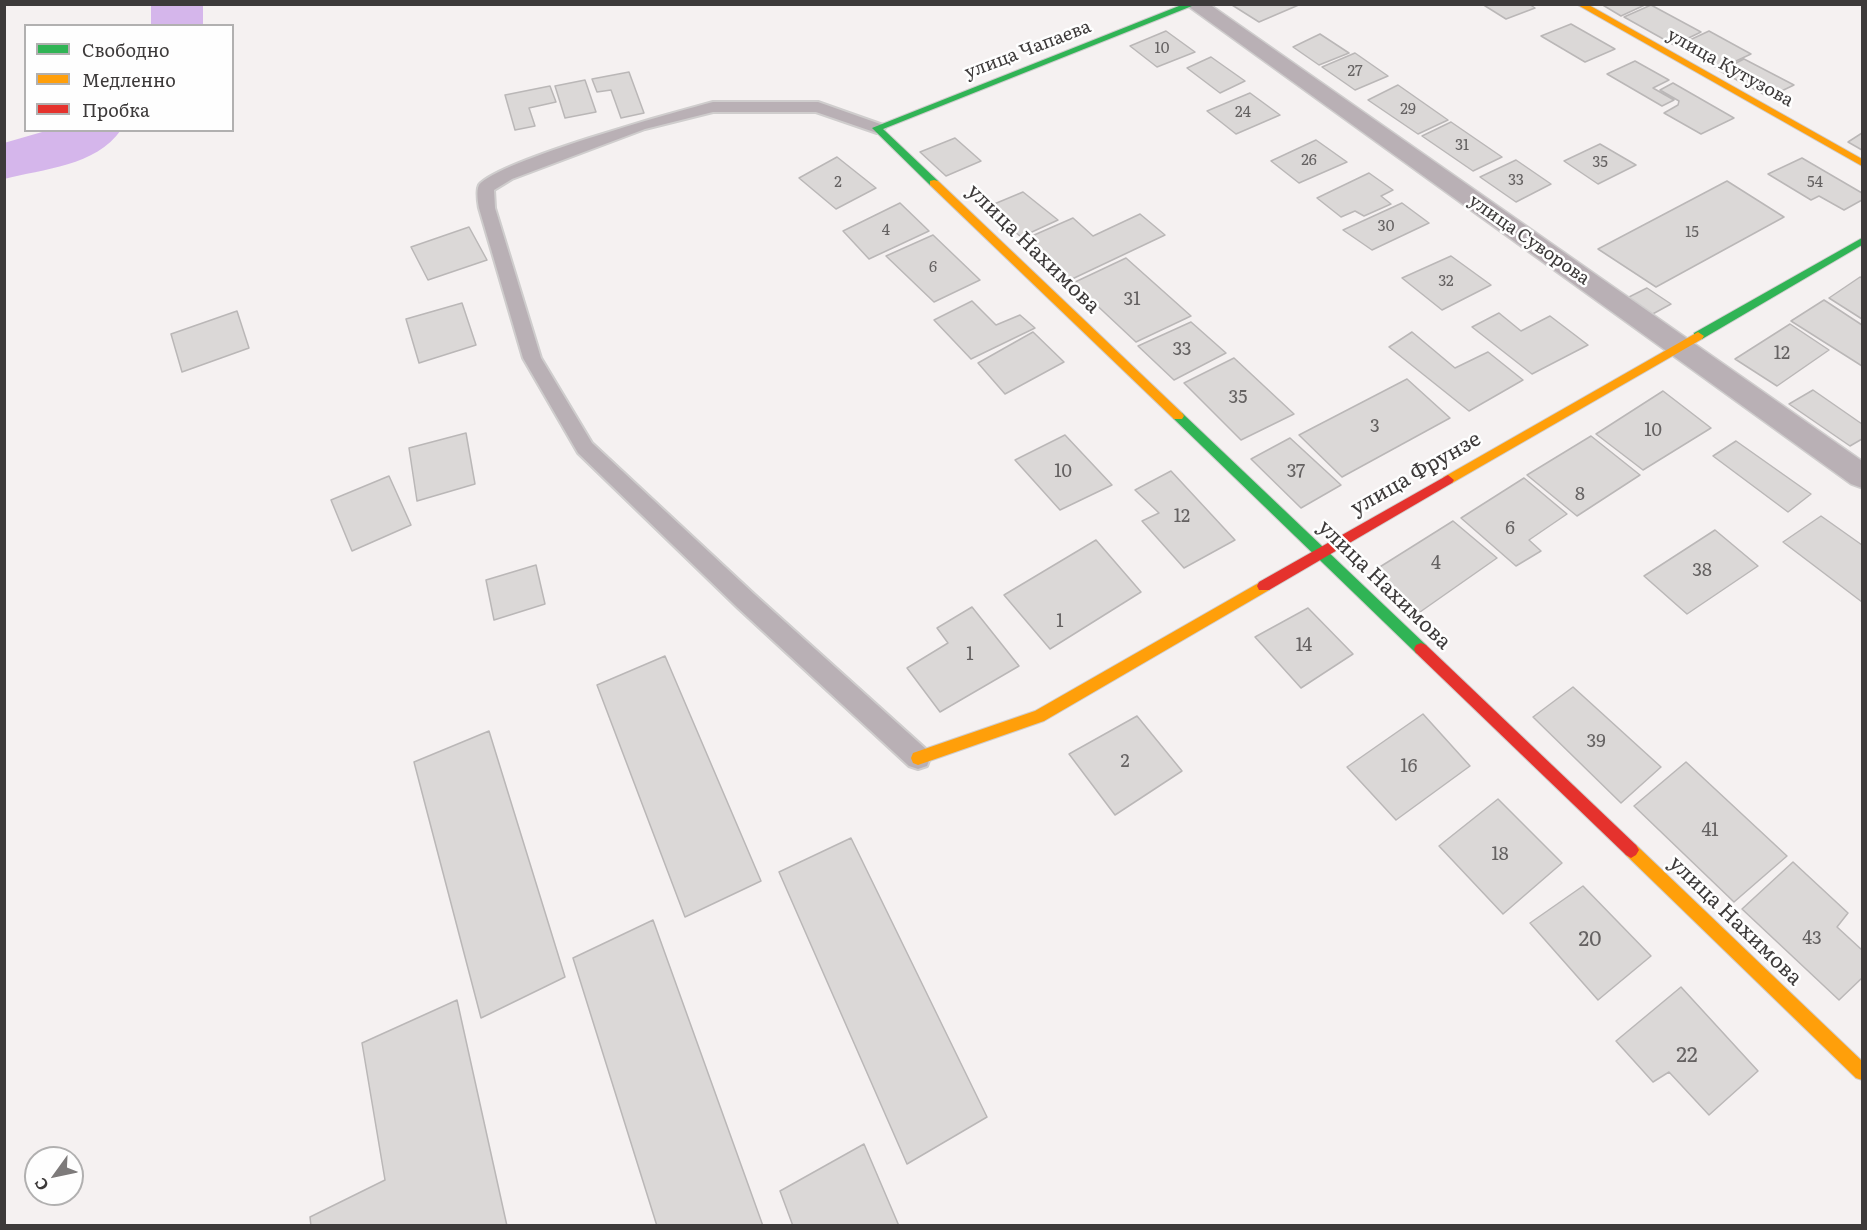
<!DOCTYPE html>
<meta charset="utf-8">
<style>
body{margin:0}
#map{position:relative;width:1867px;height:1230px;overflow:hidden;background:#f5f1f1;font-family:Literata,serif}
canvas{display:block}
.frame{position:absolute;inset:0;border:6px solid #3d3a3a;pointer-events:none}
.legend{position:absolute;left:24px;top:24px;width:210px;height:108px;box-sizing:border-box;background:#fefefe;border:2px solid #b1b0b0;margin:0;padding:8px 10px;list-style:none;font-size:18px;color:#3d3a3a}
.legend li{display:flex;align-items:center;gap:12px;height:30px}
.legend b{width:30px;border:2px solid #b1b0b0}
.north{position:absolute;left:24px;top:1146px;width:60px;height:60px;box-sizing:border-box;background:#fefefe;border:2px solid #b1b0b0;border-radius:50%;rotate:237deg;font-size:16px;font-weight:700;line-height:24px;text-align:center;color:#3d3a3a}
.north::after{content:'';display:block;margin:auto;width:21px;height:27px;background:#7d7a7a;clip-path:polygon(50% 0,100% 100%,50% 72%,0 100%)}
</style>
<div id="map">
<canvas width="1867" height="1230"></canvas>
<div class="frame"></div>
<ul class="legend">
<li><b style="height:8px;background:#30b455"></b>Свободно</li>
<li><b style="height:8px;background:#ff9f0a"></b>Медленно</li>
<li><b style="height:8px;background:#e5322d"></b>Пробка</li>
</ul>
<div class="north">С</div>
</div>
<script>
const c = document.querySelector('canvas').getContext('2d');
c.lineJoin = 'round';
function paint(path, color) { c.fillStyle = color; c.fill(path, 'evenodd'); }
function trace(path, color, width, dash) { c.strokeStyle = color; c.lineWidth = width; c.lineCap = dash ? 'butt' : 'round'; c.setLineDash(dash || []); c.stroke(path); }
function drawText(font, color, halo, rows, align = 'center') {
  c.font = font + ' Literata,serif'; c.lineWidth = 5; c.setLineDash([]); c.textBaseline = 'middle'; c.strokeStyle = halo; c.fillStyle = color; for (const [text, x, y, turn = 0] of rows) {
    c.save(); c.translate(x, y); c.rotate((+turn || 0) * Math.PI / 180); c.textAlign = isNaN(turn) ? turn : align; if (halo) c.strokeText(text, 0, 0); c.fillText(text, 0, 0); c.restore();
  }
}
paint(new Path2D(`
 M151,4H203V26H151Z
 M49,130H121C96,166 43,169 4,179V143Z`), '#d5b6eb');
const building = new Path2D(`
 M1301,4L1259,22L1232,5L1233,4Z
 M1482,4H1529L1535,8L1506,19Z
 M1601,4H1647L1621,16Z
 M1651,5L1701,32L1674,45L1624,17Z
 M1571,24L1615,49L1585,62L1541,36Z
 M1166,31L1195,52L1157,67L1130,46Z
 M1709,31L1751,54L1719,69L1677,46Z
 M1320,34L1349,53L1319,65L1293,47Z
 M1355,53L1388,76L1355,90L1322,67Z
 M1211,57L1245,81L1220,93L1187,68Z
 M1744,59L1794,85L1769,97L1720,71Z
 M1635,61L1669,80L1653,88L1674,100L1662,106L1607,74Z
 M629,72L644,113L621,118L611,90L597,92L592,79Z
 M585,80L596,112L565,118L555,86Z
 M1673,83L1734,118L1701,134L1664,113L1678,105L1679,101L1660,90Z
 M1398,85L1448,120L1418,134L1368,100Z
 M550,86L556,102L529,108L535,126L515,130L505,95Z
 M1250,93L1280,115L1236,134L1207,111Z
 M1451,122L1502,157L1473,171L1422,136Z
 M1862,133V150L1848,142Z
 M955,138L981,161L946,176L920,152Z
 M1316,140L1347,162L1299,183L1271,161Z
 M1600,144L1636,165L1598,184L1564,161Z
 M837,157L876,188L836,209L799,178Z
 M1802,158L1862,193V200L1844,210L1819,196L1811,200L1768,174Z
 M1516,160L1551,184L1516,202L1480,177Z
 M1369,173L1393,190L1381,196L1391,204L1364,216L1355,211L1341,217L1317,198Z
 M1727,181L1784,217L1656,287L1598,249Z
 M1023,192L1058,220L1021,237L987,207Z
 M900,203L929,231L869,259L843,231Z
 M1402,203L1429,223L1372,250L1343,230Z
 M1140,214L1165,235L1070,280L1025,239L1073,218L1093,236Z
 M469,227L487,260L428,280L411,247Z
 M933,235L980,280L934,302L886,256Z
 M1451,256L1491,285L1442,310L1402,278Z
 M1126,258L1191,316L1136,342L1073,283Z
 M1860,277L1862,278V319L1829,298Z
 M1647,288L1671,304L1649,316L1625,299Z
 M1824,300L1862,325V366L1791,321Z
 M972,301L996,325L1020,315L1035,328L971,359L934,320Z
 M462,303L476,345L419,363L406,319Z
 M237,311L249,348L182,372L171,334Z
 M1499,313L1521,331L1550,316L1588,345L1532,374L1472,327Z
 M1191,322L1226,353L1174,380L1138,346Z
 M1790,324L1829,350L1777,386L1735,359Z
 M1033,332L1064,362L1005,394L978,363Z
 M1412,332L1455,368L1488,352L1523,380L1469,411L1389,347Z
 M1234,358L1294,414L1241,440L1184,383Z
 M1407,379L1450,418L1342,477L1299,435Z
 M1813,390L1862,424V439L1850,446L1789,404Z
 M1663,391L1711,428L1643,470L1596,434Z
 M466,433L475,484L417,501L409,448Z
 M1065,435L1112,485L1060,510L1015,460Z
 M1591,436L1640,475L1577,516L1527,475Z
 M1290,438L1341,485L1301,508L1251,459Z
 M1736,441L1811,494L1788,512L1713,456Z
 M1171,471L1235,540L1184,568L1142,521L1159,513L1135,490Z
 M389,476L411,525L352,551L331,500Z
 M1524,478L1567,514L1529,540L1541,551L1516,566L1461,518Z
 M1821,516L1862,545V602L1783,542Z
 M1453,521L1497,558L1420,612L1375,570Z
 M1715,530L1758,566L1687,614L1644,576Z
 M1096,540L1141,592L1050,649L1004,595Z
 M536,565L545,604L494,620L486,580Z
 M972,607L1019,666L940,712L907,668L948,643L937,628Z
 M1308,608L1353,654L1301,688L1255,637Z
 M665,656L761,881L685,917L597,685Z
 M1573,687L1661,767L1621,803L1533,717Z
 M1423,714L1470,766L1396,820L1347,767Z
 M1137,716L1182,771L1115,815L1069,754Z
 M489,731L565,977L481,1018L414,762Z
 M1686,762L1787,856L1734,902L1634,806Z
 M1498,799L1562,863L1503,914L1439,846Z
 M851,838L987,1117L907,1164L779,872Z
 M1793,862L1848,913L1837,927L1862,950V978L1839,1000L1742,909Z
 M1583,886L1651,956L1598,1000L1530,923Z
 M653,920L763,1226H657L573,958Z
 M1681,987L1758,1071L1709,1115L1669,1072L1653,1082L1616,1041Z
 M457,1000L507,1226H311L310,1217L385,1180L362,1043Z
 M864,1144L899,1226H793L780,1191Z`);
paint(building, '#dbd8d7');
trace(building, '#bab7b7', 1.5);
const lane = new Path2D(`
 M713,102H818L883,125L885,128L877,133L816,112H713L645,129L512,179L494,190L495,208L541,358L592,443L754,594L927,750L930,758L927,766L918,769L909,766L738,608L578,453L523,358L479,208C478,202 476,191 479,185C498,161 675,112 713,102Z`);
const street = new Path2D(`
 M1185,4H1209L1862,461V488L1851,484Z`);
const fast = new Path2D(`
 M1184,4H1197L883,129L938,181V185H930L872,128Z
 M1862,238V245L1702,339H1694V333Z
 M1178,412L1182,413L1426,645L1428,649L1426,653L1421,655L1416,653L1174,419L1172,416Z`);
const slow = new Path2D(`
 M1576,4H1587L1862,159V166Z
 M934,180L938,181L1182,413L1184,416L1182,419H1174L930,185V181Z
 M1698,332L1704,336L1702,339L1452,483H1444L1442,480L1444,477Z
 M1264,580L1269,582L1271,586L1269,590L1044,721L918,765L913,763L911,758L913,753L1035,711Z
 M1631,842L1636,845L1862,1061V1080L1856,1078L1626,855L1623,850L1626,845Z`);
const jam = new Path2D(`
 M1448,475L1454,480L1452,483L1269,590H1259L1257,586L1259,582Z
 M1421,643L1426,645L1636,845L1639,850L1636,855L1631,858L1626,855L1416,653L1414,649L1416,645Z`);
trace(lane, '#cfcdcd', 4);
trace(street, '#cfcdcd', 3);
trace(fast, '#cfcdcd', 2);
trace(slow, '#cfcdcd', 2);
trace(jam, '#cfcdcd', 2);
paint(lane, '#b9b0b5');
paint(street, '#b9b0b5');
paint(fast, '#30b455');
paint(slow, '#ff9f0a');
paint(jam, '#e5322d');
drawText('15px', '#656262', null, [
 ["10",1162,49],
 ["27",1355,72],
 ["29",1408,110],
 ["24",1243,113],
 ["31",1462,146],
 ["26",1309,161],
 ["35",1600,163],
 ["33",1516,181],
 ["2",838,183],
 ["54",1815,183],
 ["30",1386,227],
 ["4",886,231],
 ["15",1692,233],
 ["6",933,268],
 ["32",1446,282]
]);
drawText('18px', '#3d3a3a', '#fefefe', [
 ["улица Чапаева",1028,50,-21],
 ["улица Кутузова",1730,68,29],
 ["улица Суворова",1529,240,35]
]);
drawText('18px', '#656262', null, [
 ["31",1132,300],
 ["33",1182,350],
 ["12",1782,354],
 ["35",1238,398],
 ["3",1375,427],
 ["10",1653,431],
 ["10",1063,472],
 ["37",1296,472],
 ["8",1580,495],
 ["12",1182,517],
 ["6",1510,529],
 ["4",1436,564],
 ["38",1702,571],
 ["1",1060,622],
 ["14",1304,646],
 ["1",970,655],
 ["39",1596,742],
 ["2",1125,762],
 ["16",1409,767],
 ["41",1710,831],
 ["18",1500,855],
 ["43",1812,939]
]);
drawText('21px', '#3d3a3a', '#fefefe', [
 ["улица Нахимова",1033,249,44],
 ["улица Фрунзе",1416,474,-30],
 ["улица Нахимова",1384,585,44],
 ["улица Нахимова",1735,921,44]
]);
drawText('21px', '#656262', null, [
 ["20",1590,940],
 ["22",1687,1056]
]);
</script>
